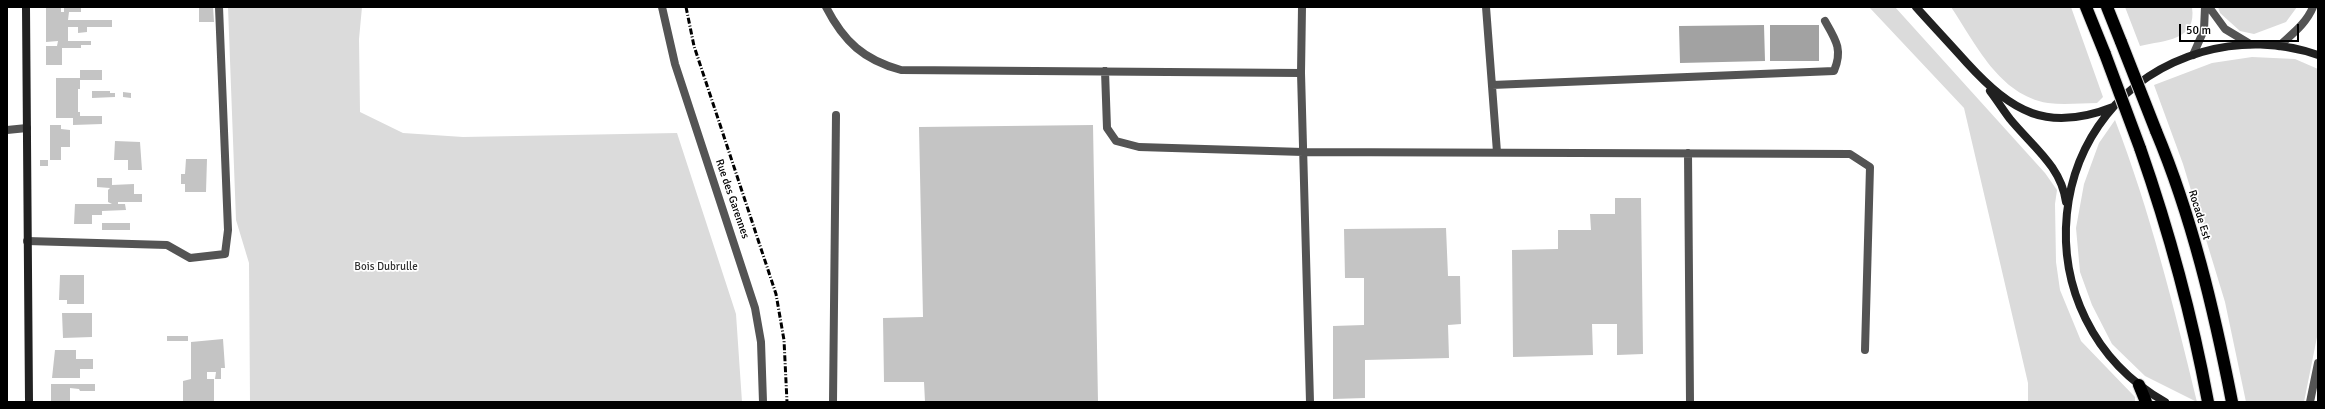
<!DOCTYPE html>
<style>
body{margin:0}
#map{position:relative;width:2325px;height:409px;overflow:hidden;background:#fff;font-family:Signika,sans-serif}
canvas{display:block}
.frame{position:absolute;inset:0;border:8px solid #000;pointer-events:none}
.scale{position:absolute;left:2179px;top:24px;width:120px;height:18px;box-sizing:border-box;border:2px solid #000;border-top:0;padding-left:5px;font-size:12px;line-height:14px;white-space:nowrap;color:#000;-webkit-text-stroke:3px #fff;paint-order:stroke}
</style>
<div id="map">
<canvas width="2325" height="409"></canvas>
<div class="frame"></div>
<div class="scale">50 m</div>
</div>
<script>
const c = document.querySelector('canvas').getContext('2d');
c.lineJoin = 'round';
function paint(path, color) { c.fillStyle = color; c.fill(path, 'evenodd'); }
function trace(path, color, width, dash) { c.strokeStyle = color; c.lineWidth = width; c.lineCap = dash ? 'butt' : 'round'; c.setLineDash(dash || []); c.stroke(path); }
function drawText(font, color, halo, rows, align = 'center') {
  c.font = font + ' Signika,sans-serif'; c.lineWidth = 3.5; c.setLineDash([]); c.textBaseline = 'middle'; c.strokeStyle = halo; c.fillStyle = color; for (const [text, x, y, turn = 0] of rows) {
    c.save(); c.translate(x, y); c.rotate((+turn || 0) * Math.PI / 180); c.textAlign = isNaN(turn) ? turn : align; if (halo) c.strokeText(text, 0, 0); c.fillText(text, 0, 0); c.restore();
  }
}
paint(new Path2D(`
 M228,7H362L359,39L360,112L403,133L463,137L677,133L736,314L742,402H250L249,263L236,220Z
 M1869,7H1895L2045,173L2057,190L2055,204L2056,262L2060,290L2081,341L2135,397V402H2028V383L1964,108Z
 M1951,7H2071L2103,97L2097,103C2082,103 2064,105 2048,103C1999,95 1976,44 1951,7Z
 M2125,7H2192C2197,41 2165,40 2140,46Z
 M2218,7H2297L2286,22L2254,34L2240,31L2220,13Z
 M2252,57L2295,59L2318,69V332L2304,402H2246L2225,302L2183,164L2154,85L2212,63Z
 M2115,120C2150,211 2174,307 2197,402L2145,376L2112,344L2092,305L2080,272L2076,228L2084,184L2099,143Z`), '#dbdbdb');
paint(new Path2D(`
 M1764,25L1765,61L1680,63L1679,26Z
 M1770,25H1819V61H1770Z`), '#a2a2a2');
paint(new Path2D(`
 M46,7H61V12H64V7H81V12H69L68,20H112V27H87V32L78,33V27H68V41H91V45H81V48H62V65H46V46H57L58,41L46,42Z
 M199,7H213L214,22H199Z
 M80,70H102V80H80V89H78V112H80V116H102V124L73,125V118H56V78H80Z
 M92,91H110V93H115V97L92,98Z
 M123,92L131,93V98L123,97Z
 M50,125H61V129L70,130V147H61V160H50Z
 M1093,125L1098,402H925L924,382H884L883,318L923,317L919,127Z
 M115,141L140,142L142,170H128V160H114Z
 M186,159H207L206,192H185V184H181V174H185Z
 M40,160H48V166H40Z
 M97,178H112V185L134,184V194H142V202H118V204H125L126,210L102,211V215H92V224H74L75,204H112L108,202V190L110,188L97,187Z
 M1615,198H1641L1643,354L1617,355V324H1592L1593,355L1513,357L1512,250L1558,249V230H1591L1590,214H1615Z
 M102,223H130V230H102Z
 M1446,228L1448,276H1460L1461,324L1448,325L1449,358L1365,360V398L1333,399V326L1364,325V278H1345L1344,229Z
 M60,275H84V304H67V300H59Z
 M62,313H92V337L63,338Z
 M167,336H188V341H167Z
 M223,339L225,368H221V379H215L216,372H207V379H214V402H183V381L191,379V342Z
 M55,350H76V359H93V369H80V378H52Z
 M51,384H95V391H80L79,389L70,388V402H51Z`), '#c4c4c4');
const highway = new Path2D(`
 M2086,7L2105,54
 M2107,7L2121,42
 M2156,131C2192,217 2214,310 2232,402
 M2140,148C2169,231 2192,316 2208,402
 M2139,385L2146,402`);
trace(highway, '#dbdbdb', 14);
trace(new Path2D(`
 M826,7C844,42 864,60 901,70L1301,73L1302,7
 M1486,7L1497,152
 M2209,7L2225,29L2250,44
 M2279,46C2292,34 2306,24 2313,7
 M2193,55L2204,30L2205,7
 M1105,71L1107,128L1116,141L1139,147L1303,152L1850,154L1870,167L1865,350
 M1301,73L1310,402
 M1492,85L1834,71C1843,50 1836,40 1825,21
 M7,130L27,128
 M1688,153L1690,402
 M27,241L167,245L190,258L225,254L228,230L219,7
 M833,402L836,115
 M2310,402L2318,363`), '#545454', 8);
trace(new Path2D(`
 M662,7L675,64L755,308L761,342L763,402`), '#545454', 8);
trace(new Path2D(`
 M26,7L29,402
 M1916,7C1933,26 1950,44 1967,63C2012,112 2047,133 2113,107
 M1990,91C1997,100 2003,110 2010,119C2032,146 2061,166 2066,202
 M2165,402C2018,319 2038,100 2202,52C2240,41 2281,42 2318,55`), '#212121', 8);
trace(highway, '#000', 12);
trace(new Path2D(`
 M686,7L694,46L776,294L784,340L787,402`), '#000', 3, [6, 2, 1, 2]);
const highwayBridge = new Path2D(`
 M2121,42L2156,131
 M2105,54L2140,148`);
trace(highwayBridge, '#dbdbdb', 14, []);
trace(highwayBridge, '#000', 12);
drawText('11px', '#000', '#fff', [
 ["Rue des Garennes",732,199,71],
 ["Rocade Est",2199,215,73]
]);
drawText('11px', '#323232', '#fff', [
 ["Bois Dubrulle",386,267]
]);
</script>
